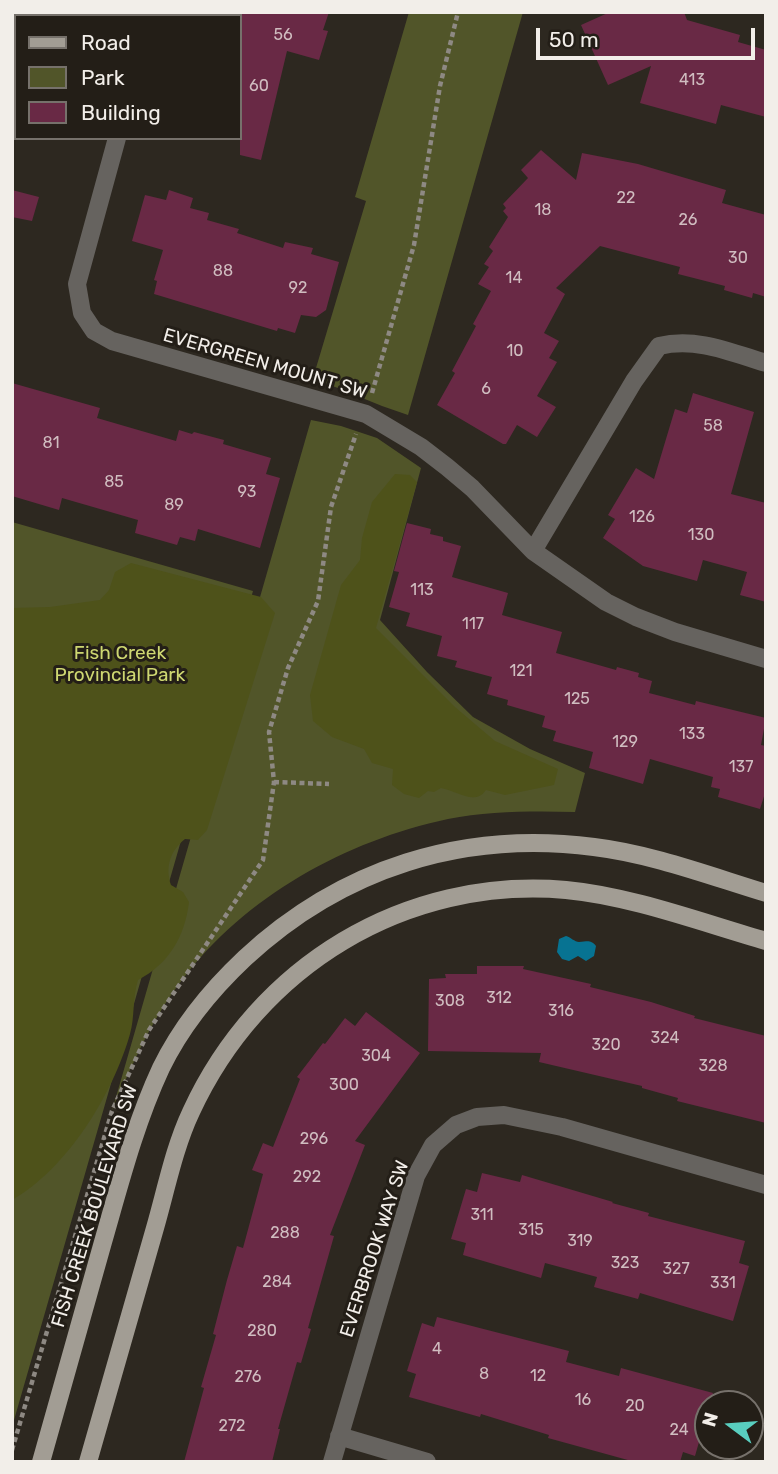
<!DOCTYPE html>
<style>
body{margin:0}
#map{position:relative;width:778px;height:1474px;overflow:hidden;background:#2d2820;font-family:Rubik,sans-serif}
canvas{display:block}
.frame{position:absolute;inset:0;border:14px solid #f2eee9;pointer-events:none}
.legend{position:absolute;left:14px;top:14px;width:228px;height:126px;box-sizing:border-box;background:#231e17;border:2px solid #76716b;margin:0;padding:9px 12px;list-style:none;font-size:21px;color:#f2eee9}
.legend li{display:flex;align-items:center;gap:14px;height:35px}
.legend b{width:35px;border:2px solid #76716b}
.north{position:absolute;left:694px;top:1390px;width:70px;height:70px;box-sizing:border-box;background:#231e17;border:2px solid #76716b;border-radius:50%;rotate:286deg;font-size:19px;font-weight:700;line-height:28px;text-align:center;color:#f2eee9}
.north::after{content:'';display:block;margin:auto;width:24px;height:32px;background:#59cebf;clip-path:polygon(50% 0,100% 100%,50% 72%,0 100%)}
.scale{position:absolute;left:536px;top:28px;width:219px;height:32px;box-sizing:border-box;border:4px solid #f2eee9;border-top:0;padding-left:9px;font-size:21px;line-height:24px;white-space:nowrap;color:#f2eee9;-webkit-text-stroke:5px #231e17;paint-order:stroke}
</style>
<div id="map">
<canvas width="778" height="1474"></canvas>
<div class="frame"></div>
<ul class="legend">
<li><b style="height:9px;background:#a29d94"></b>Road</li>
<li><b style="height:19px;background:#515529"></b>Park</li>
<li><b style="height:19px;background:#692945"></b>Building</li>
</ul>
<div class="north">N</div>
<div class="scale">50 m</div>
</div>
<script>
const c = document.querySelector('canvas').getContext('2d');
c.lineJoin = 'round';
function paint(path, color) { c.fillStyle = color; c.fill(path, 'evenodd'); }
function trace(path, color, width, dash) { c.strokeStyle = color; c.lineWidth = width; c.lineCap = dash ? 'butt' : 'round'; c.setLineDash(dash || []); c.stroke(path); }
function drawText(font, color, halo, rows, align = 'center') {
  c.font = font + ' Rubik,sans-serif'; c.lineWidth = 6; c.setLineDash([]); c.textBaseline = 'middle'; c.strokeStyle = halo; c.fillStyle = color; for (const [text, x, y, turn = 0] of rows) {
    c.save(); c.translate(x, y); c.rotate((+turn || 0) * Math.PI / 180); c.textAlign = isNaN(turn) ? turn : align; if (halo) c.strokeText(text, 0, 0); c.fillText(text, 0, 0); c.restore();
  }
}
paint(new Path2D(`
 M409,12H523L408,415L382,406L313,378L366,201L355,197Z
 M311,420L341,426L377,438L421,468L380,620L427,672L473,717L530,749L585,773L575,812C533,811 489,811 448,819C345,841 246,896 182,980C151,1020 132,1065 112,1111Z
 M12,522L253,591L12,1427Z`), '#515529');
paint(new Path2D(`
 M395,474L410,475L417,482L376,628L455,707L495,741L558,769L554,785L505,795L486,790C475,806 457,791 441,788L434,792L428,791L419,798L404,794L392,785L393,769L372,763L364,749L332,737L313,721L310,695L341,585L360,560L362,538L372,502Z
 M131,563L261,597L275,613L207,830L198,840L185,839C170,851 165,867 171,885L183,892L189,902C185,936 169,964 138,980C132,1000 135,1017 130,1034C113,1094 67,1169 12,1200V608L50,607L100,600L109,590L115,572Z`), '#4e521a');
paint(new Path2D(`
 M566,936C570,937 575,942 579,942C587,942 590,939 596,946L594,956L586,961L578,956L569,961L562,959L557,952L559,939Z`), '#077392');
paint(new Path2D(`
 M240,12H329L323,30L328,31L319,60L287,51L261,160L240,155Z
 M610,12H684L687,20L740,35L738,42L766,50V117L721,105L716,124L640,103L651,66L608,85L581,25Z
 M541,150L576,180L582,153L638,164L726,190L722,203L766,215V297L753,293L752,298L724,290L725,286L678,274L680,267L600,246L556,288L565,294L544,333L559,341L549,358L557,362L537,396L556,407L537,437L517,425L506,444H503L437,405L455,373L452,371L476,326L473,324L491,291L478,284L489,267L484,264L493,251L489,247L508,217L503,211L506,208L503,204L528,178L521,170Z
 M12,190L39,197L32,221L12,217Z
 M169,190L193,198L190,208L209,213L207,220L239,229L237,233L283,248L285,242L313,248L311,254L339,262L326,310L316,317L301,315L295,333L278,328L277,331L154,294L157,281L154,280L163,250L132,241L145,195L166,200Z
 M12,383L100,408L97,418L176,441L179,430L192,434L194,432L224,440L223,444L271,458L266,474L280,478L260,548L198,529L195,541L180,537L177,545L135,533L138,520L62,498L59,510L12,496Z
 M693,393L754,412L731,494L766,503V602L740,595L747,572L703,560L697,581L643,566L603,538L615,519L608,515L636,468L654,479L675,409L687,413Z
 M407,523L431,529L430,534L443,537V541L461,546L452,577L508,593L502,615L562,632L556,653L616,670L617,667L639,673L638,677L652,681L649,693L695,705L696,701L766,718L761,745L766,746V790L760,809L718,797L720,789L711,787L713,777L650,759L643,784L589,768L593,752L553,741L556,731L542,727L545,716L507,705L508,700L487,694L492,677L455,667L457,661L437,656L442,636L406,626L410,613L389,607L399,572L394,571Z
 M477,966H524L523,969L591,984L590,987L651,1002L695,1016L694,1018L766,1036V1123L677,1101L678,1098L642,1088V1086L539,1062L541,1053L428,1051L429,979L446,978L445,974H477Z
 M366,1012L420,1053L355,1141L365,1145L330,1235L334,1236L308,1328L311,1329L301,1363L297,1362L278,1429H280L272,1462H184L204,1388L201,1387L216,1335L213,1334L227,1280L237,1246L243,1248L263,1174L252,1170L263,1143L273,1147L300,1079L297,1077L323,1043L325,1044L345,1018L355,1026Z
 M482,1173L520,1182L522,1175L613,1202L612,1203L649,1213L648,1216L745,1241L739,1263L749,1266L733,1321L640,1293L638,1299L594,1287L597,1277L545,1263L541,1278L463,1255L466,1243L451,1239L466,1189L477,1192Z
 M437,1317L569,1351L566,1362L619,1376L621,1368L713,1393L695,1456L683,1452L680,1462H635L548,1438L549,1435L481,1414L480,1417L409,1397L416,1374L407,1371L422,1323L434,1327Z`), '#692945');
trace(new Path2D(`
 M372,393L414,245L440,86L458,12
 M274,782L329,784
 M12,1450L112,1111L149,1030L263,860L274,782L269,732L288,668L318,601L331,507L356,434`), '#8e8983', 4.5, [5, 3.5]);
trace(new Path2D(`
 M152,16L153,12
 M117,138L77,284L82,313L94,331L112,341L366,414L421,447L447,467L472,488L533,551L606,602L636,617L675,632L766,659
 M533,551L634,381L659,346C696,337 730,352 766,363
 M339,1436L427,1462
 M332,1462L416,1176L433,1145L456,1125L477,1117L504,1115L562,1127L766,1185`), '#66635f', 18);
trace(new Path2D(`
 M41,1462C62,1389 82,1315 103,1242C120,1183 135,1124 161,1068C181,1027 212,989 245,958C342,868 463,830 594,847C652,854 710,876 766,893
 M88,1462C110,1384 132,1306 155,1228C166,1190 174,1148 191,1112C258,966 405,876 566,890C631,896 703,923 766,941`), '#a29d94', 18);
drawText('16px', '#d0bdc0', null, [
 ["56",283,35],
 ["413",692,80],
 ["60",259,86],
 ["22",626,198],
 ["18",543,210],
 ["26",688,220],
 ["30",738,258],
 ["88",223,271],
 ["14",514,278],
 ["92",298,288],
 ["10",515,351],
 ["6",486,389],
 ["58",713,426],
 ["81",51,443],
 ["85",114,482],
 ["93",247,492],
 ["89",174,505],
 ["126",642,517],
 ["130",701,535],
 ["113",422,590],
 ["117",473,624],
 ["121",521,671],
 ["125",577,699],
 ["133",692,734],
 ["129",625,742],
 ["137",741,767],
 ["312",499,998],
 ["308",450,1001],
 ["316",561,1011],
 ["324",665,1038],
 ["320",606,1045],
 ["304",376,1056],
 ["328",713,1066],
 ["300",344,1085],
 ["296",314,1139],
 ["292",307,1177],
 ["311",482,1215],
 ["315",531,1230],
 ["288",285,1233],
 ["319",580,1241],
 ["323",625,1263],
 ["327",676,1269],
 ["284",277,1282],
 ["331",723,1283],
 ["280",262,1331],
 ["4",437,1349],
 ["8",484,1374],
 ["12",538,1376],
 ["276",248,1377],
 ["16",583,1400],
 ["20",635,1406],
 ["272",232,1426],
 ["24",679,1430]
]);
drawText('19px', '#f2eee9', '#231e17', [
 ["EVERGREEN MOUNT SW",265,364,16],
 ["FISH CREEK BOULEVARD SW",95,1206,-73],
 ["EVERBROOK WAY SW",375,1249,-72]
]);
drawText('19px', '#ced771', '#231e17', [
 ["Fish Creek",120,654],
 ["Provincial Park",120,676]
]);
</script>
